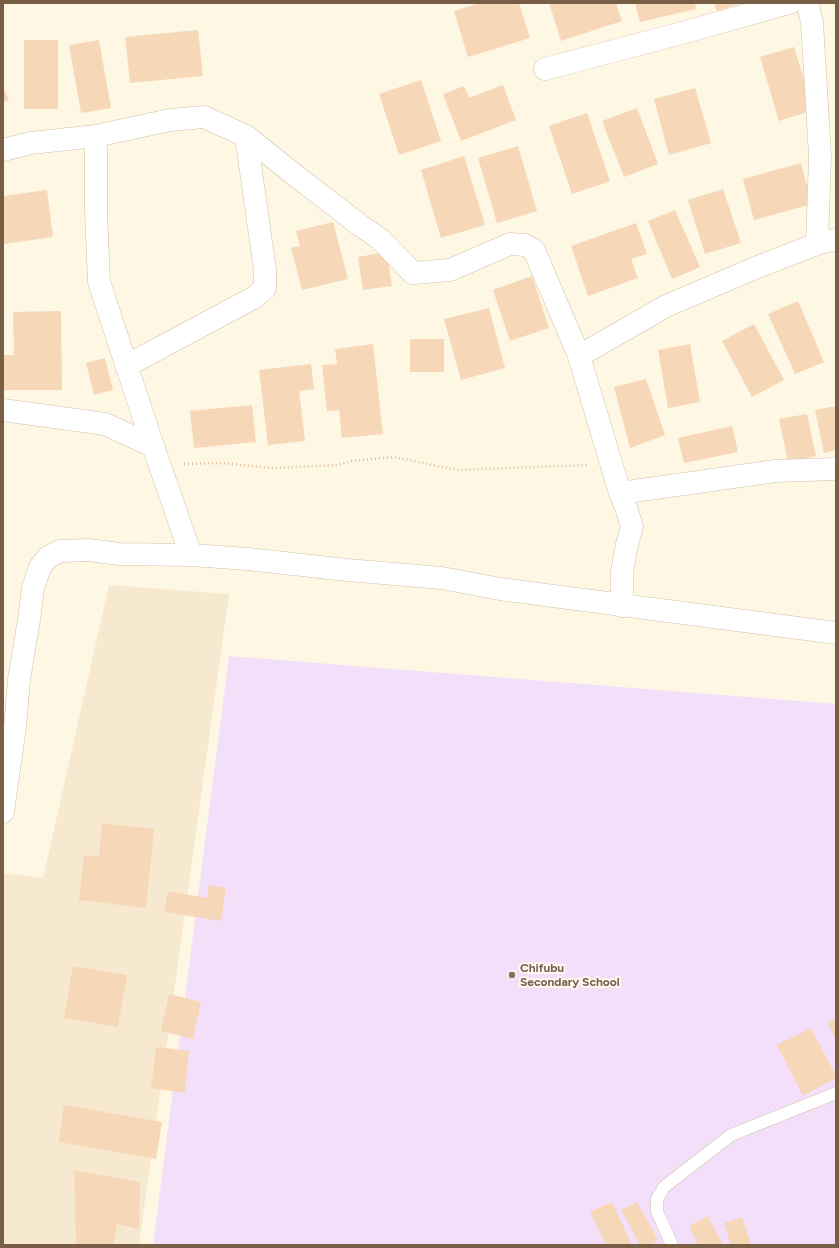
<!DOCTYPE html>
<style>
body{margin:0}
#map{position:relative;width:839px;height:1248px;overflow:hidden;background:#fef7e3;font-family:Figtree,sans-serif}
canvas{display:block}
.frame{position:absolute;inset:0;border:4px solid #795e46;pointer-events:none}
</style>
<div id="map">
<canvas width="839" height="1248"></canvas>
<div class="frame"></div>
</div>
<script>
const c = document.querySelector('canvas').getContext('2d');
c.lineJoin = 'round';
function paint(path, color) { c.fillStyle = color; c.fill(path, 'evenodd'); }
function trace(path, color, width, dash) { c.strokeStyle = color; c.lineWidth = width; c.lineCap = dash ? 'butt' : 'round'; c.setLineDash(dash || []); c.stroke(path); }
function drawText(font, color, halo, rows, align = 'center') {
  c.font = font + ' Figtree,sans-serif'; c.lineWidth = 4; c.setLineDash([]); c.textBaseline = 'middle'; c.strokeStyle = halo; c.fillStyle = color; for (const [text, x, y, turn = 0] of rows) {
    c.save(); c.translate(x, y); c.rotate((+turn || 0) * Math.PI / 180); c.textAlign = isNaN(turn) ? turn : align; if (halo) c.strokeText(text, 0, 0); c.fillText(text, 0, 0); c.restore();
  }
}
paint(new Path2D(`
 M109,585L229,594L139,1245H3V873L43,878Z`), '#f7e9d0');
paint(new Path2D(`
 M229,656L836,704V1245H153Z`), '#f4dffb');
paint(new Path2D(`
 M480,3H519L530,38L468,57L454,11Z
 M549,3H616L622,21L561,41Z
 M635,3H695L696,9L640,22Z
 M714,3H741L717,11Z
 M198,30L203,76L130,83L125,37Z
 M24,40H58V109H24Z
 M99,40L111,108L81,113L69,45Z
 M794,47L814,110L779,121L760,57Z
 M421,80L441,141L399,155L379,94Z
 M503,85L516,120L461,141L443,94L464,86L469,98Z
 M3,86L9,100L3,102Z
 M695,88L711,143L669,155L654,99Z
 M637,108L658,164L624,177L602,121Z
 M587,113L610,181L572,194L549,126Z
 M518,146L537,211L497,223L478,158Z
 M464,156L485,225L441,238L421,170Z
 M801,163L812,204L754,220L743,179Z
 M723,189L741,243L705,254L688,200Z
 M47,190L53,237L3,244V196Z
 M675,210L700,267L672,279L648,221Z
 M333,222L348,279L302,290L291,248L300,246L296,231Z
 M636,223L647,254L631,259L638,278L588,296L571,246Z
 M387,252L392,286L363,290L358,257Z
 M532,276L549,328L510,341L493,290Z
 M798,301L824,362L795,374L768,314Z
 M489,308L505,368L461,380L444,319Z
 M61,311L62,390H3V355H14L13,312Z
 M754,324L784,380L752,397L722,341Z
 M410,339H444V372H410Z
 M373,344L383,434L342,438L339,410L327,411L322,365L337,364L335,349Z
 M690,344L700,402L668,408L658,350Z
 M105,358L113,390L94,395L86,363Z
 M311,364L314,389L299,391L305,441L268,445L259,370Z
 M646,379L665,435L630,448L614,387Z
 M252,405L256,442L194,448L190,411Z
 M836,406V450L824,453L815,410Z
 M807,414L816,456L788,462L779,419Z
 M732,426L738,452L684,463L678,438Z
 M102,823L154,829L146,908L79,900L84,855L99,857Z
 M209,885L226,888L221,921L164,912L168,891L207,898Z
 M73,966L127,975L118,1027L64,1018Z
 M169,994L201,1002L193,1039L161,1031Z
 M836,1018V1041L827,1022Z
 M811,1028L836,1076V1078L803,1096L777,1045Z
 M156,1047L189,1051L185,1093L151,1088Z
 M64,1105L162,1122L156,1159L59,1142Z
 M74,1170L140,1182L139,1229L117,1224L114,1245H76Z
 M612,1202L632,1245H606L590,1212Z
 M637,1202L658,1240L650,1245H640L621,1210Z
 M708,1216L723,1245H698L689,1226Z
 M742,1217L751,1245H731L724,1223Z`), '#f6d7b8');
const lane = new Path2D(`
 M672,1245L657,1211V1199L664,1187L731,1135L836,1093`);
const street = new Path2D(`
 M807,3L812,22L820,156L817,244
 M545,69L682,33L789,3
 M96,136V211L99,282L153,446L191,555
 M3,150L31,143L96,136L170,120L204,117L246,136L296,176L361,226L380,239L413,273L450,270L510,244L525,245L534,250L579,356L620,493L627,510L632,527L627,544L622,572V606
 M579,356L666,306L760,266L817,244L827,241L836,240
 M126,366L255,297L265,288V270L246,136
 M3,410L105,424L153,446
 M620,493L776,471L836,469
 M3,812L15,727L19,680L29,620L33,588L40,567L48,557L60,551L89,550L119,554L191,555L248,559L347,570L442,578L500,589L836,633`);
trace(lane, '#d1bfa8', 13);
trace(street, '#d1bfa8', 23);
trace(new Path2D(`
 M184,464L222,463L271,468L338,465L351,461L394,457L457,470L587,465`), '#dbbb9b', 2.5, [1, 3]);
trace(lane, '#fff', 12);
trace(street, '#fff', 22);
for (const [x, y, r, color] of [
 [512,975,4,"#8d6e63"]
]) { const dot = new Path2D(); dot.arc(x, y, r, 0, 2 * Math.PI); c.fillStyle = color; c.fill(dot); trace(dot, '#fff9eb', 1.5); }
drawText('bold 12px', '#785e54', '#fff9eb', [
 ["Chifubu",520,968],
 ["Secondary School",520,982]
], 'left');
</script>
